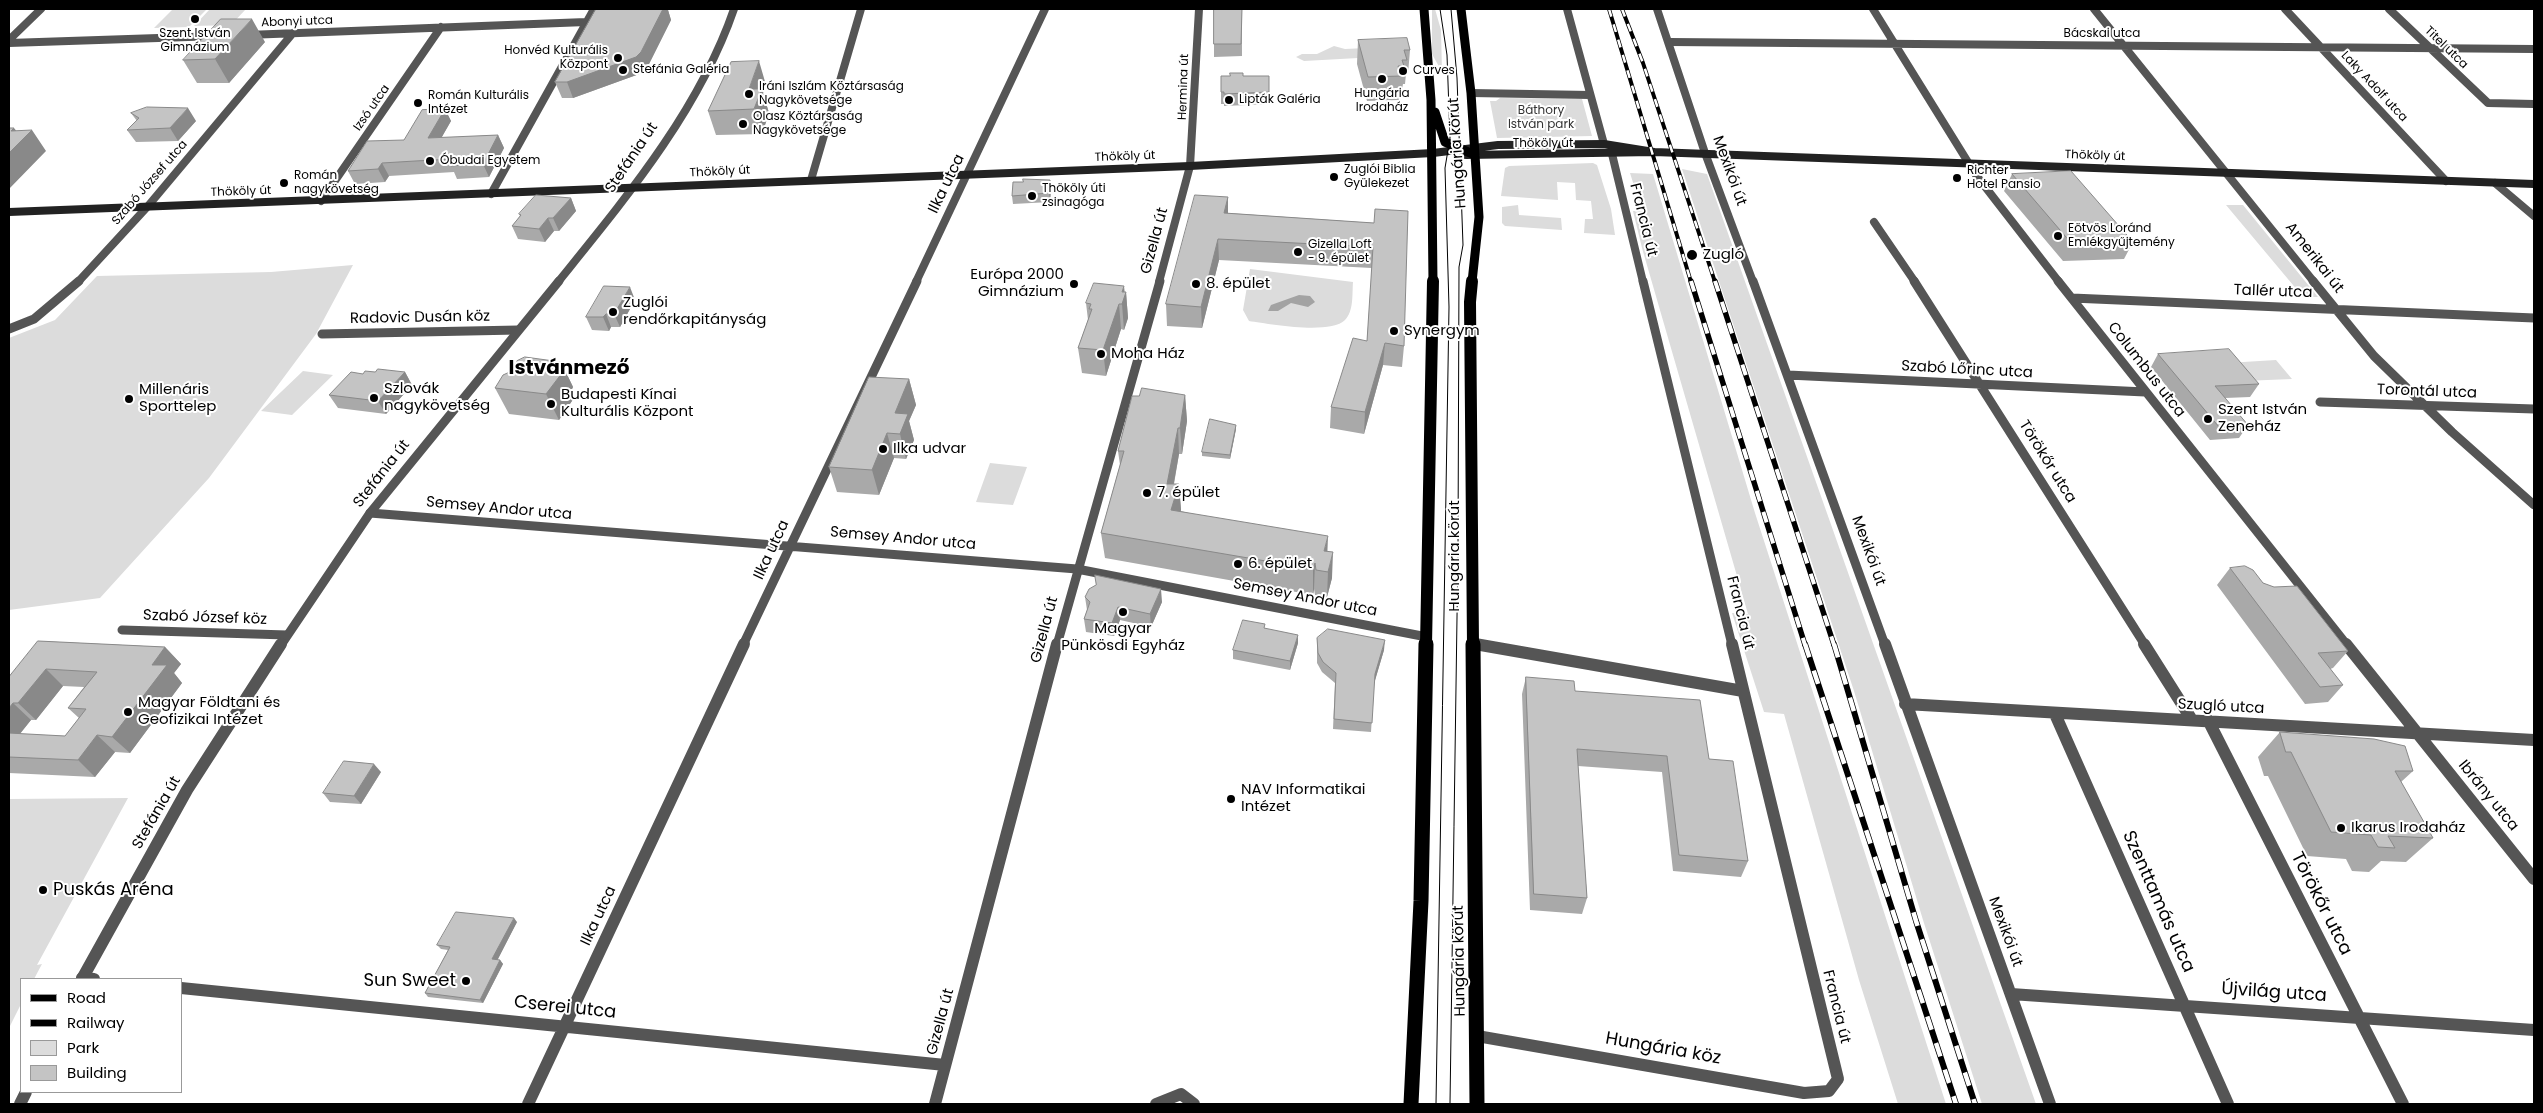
<!DOCTYPE html>
<meta charset="utf-8">
<style>
body{margin:0}
#map{position:relative;width:2543px;height:1113px;overflow:hidden;background:#fff;font-family:Poppins,sans-serif}
canvas{display:block}
.frame{position:absolute;inset:0;border:10px solid #000;pointer-events:none}
.legend{position:absolute;left:20px;top:978px;width:162px;height:115px;box-sizing:border-box;background:#fff;border:1px solid #999;margin:0;padding:6px 9px;list-style:none;font-size:15px;color:#000}
.legend li{display:flex;align-items:center;gap:10px;height:25px}
.legend b{width:25px;border:1px solid #999}
</style>
<div id="map">
<canvas width="2543" height="1113"></canvas>
<div class="frame"></div>
<ul class="legend">
<li><b style="height:6px;background:#000"></b>Road</li>
<li><b style="height:6px;background:#000"></b>Railway</li>
<li><b style="height:14px;background:#dcdcdc"></b>Park</li>
<li><b style="height:14px;background:#c4c4c4"></b>Building</li>
</ul>
</div>
<script>
const c = document.querySelector('canvas').getContext('2d');
c.lineJoin = 'round';
function paint(path, color) { c.fillStyle = color; c.fill(path, 'evenodd'); }
function trace(path, color, width, dash) { c.strokeStyle = color; c.lineWidth = width; c.lineCap = dash ? 'butt' : 'round'; c.setLineDash(dash || []); c.stroke(path); }
function drawText(font, color, halo, rows, align = 'center') {
  c.font = font + ' Poppins,sans-serif'; c.lineWidth = 4; c.setLineDash([]); c.textBaseline = 'middle'; c.strokeStyle = halo; c.fillStyle = color; for (const [text, x, y, turn = 0] of rows) {
    c.save(); c.translate(x, y); c.rotate((+turn || 0) * Math.PI / 180); c.textAlign = isNaN(turn) ? turn : align; if (halo) c.strokeText(text, 0, 0); c.fillText(text, 0, 0); c.restore();
  }
}
paint(new Path2D(`
 M173,9H207L189,27L154,28Z
 M210,9H246L231,25L194,26Z
 M1432,9H1435L1441,30L1442,72L1432,54Z
 M1334,46L1345,49L1366,48L1376,57L1304,61L1296,57L1302,54H1317Z
 M1500,98L1582,99L1592,136L1497,138L1490,101H1496Z
 M1593,163L1597,165L1611,209L1615,235L1584,233L1585,219H1593L1591,201L1576,200L1575,183L1557,182L1558,200L1501,196L1505,168L1509,166Z
 M1682,169L1707,174L2036,1104H1982L1923,920L1854,691Z
 M1630,173L1653,174L1755,513L1946,1104H1898L1859,980L1784,714L1764,712L1732,613L1748,614L1642,248L1633,211H1642Z
 M1518,205L1519,215L1561,218L1562,230L1505,226L1502,223V207Z
 M2226,205H2243L2318,297H2303Z
 M353,265L316,334L209,478L100,598L9,610V338L55,320L97,276L271,272Z
 M1250,269L1353,282C1352,294 1354,311 1345,320C1330,335 1269,324 1249,321L1243,310Z
 M2276,360L2292,379L2243,381L2227,363Z
 M303,371L333,375L292,415L261,411Z
 M990,463L1027,467L1013,505L976,502Z
 M128,798L37,965L42,964L34,979H21V1004L9,1028V799Z`), '#dcdcdc');
paint(new Path2D(`
 M1299,295L1310,296L1315,302L1308,307L1291,303L1278,311H1268L1271,305Z`), '#a3a3a3');
trace(new Path2D(`
 M1567,9L1604,144
 M1873,9L1976,175L2059,282
 M2094,9L2314,282
 M2285,9L2446,181
 M2389,9L2488,103L2534,104
 M247,35L586,22
 M9,40L41,9
 M1670,42L2534,49
 M9,43L218,36
 M1471,93L1590,95
 M1705,153L1753,282
 M1612,154L1643,282
 M811,180L861,9
 M2495,183L2534,216
 M491,194L594,9
 M321,201L441,27
 M1874,222L1915,282
 M78,282L148,206L293,33
 M916,282L1045,9
 M1159,282L1190,166L1199,9`), '#555', 8);
trace(new Path2D(`
 M1643,281L1732,645
 M1753,281L1885,645
 M1914,281L2145,645
 M2058,281L2347,645
 M2313,281L2374,356L2452,432L2534,505
 M2072,298L2534,318
 M9,329L34,319L79,281
 M322,334L518,330
 M1788,375L2145,392
 M2320,402L2534,409
 M370,513L1077,569L1427,637
 M122,630L287,635
 M1472,643L1482,645
 M743,645L917,281
 M1057,645L1160,281`), '#555', 9);
trace(new Path2D(`
 M1475,644L1743,691
 M1885,644L2050,1104
 M2144,644L2192,720
 M2346,644L2534,879
 M1905,704L2534,740
 M2055,714L2228,1104
 M2208,720L2403,1104
 M82,978L94,979
 M181,988L945,1065
 M2011,994L2534,1030
 M1477,1036L1804,1093L1829,1091L1838,1079L1732,644
 M528,1104L744,644
 M935,1104L1057,644
 M1156,1104L1181,1094L1194,1104`), '#555', 12);
trace(new Path2D(`
 M1657,9L1705,153
 M558,282C625,199 699,111 734,9`), '#555', 8);
trace(new Path2D(`
 M281,645L370,513L559,281`), '#555', 9);
trace(new Path2D(`
 M82,979L187,790L281,644
 M20,1104L26,1092`), '#555', 12);
trace(new Path2D(`
 M1466,155L1654,152L2534,184
 M9,212L1190,166L1433,153L1498,145L1604,144L1654,152`), '#222', 8);
trace(new Path2D(`
 M1424,9L1431,100L1433,282
 M1461,9L1471,93L1479,217L1472,282
 M1435,112L1445,142L1475,155`), '#000', 9);
trace(new Path2D(`
 M1472,281L1470,302L1473,645
 M1426,645L1433,281`), '#000', 12);
trace(new Path2D(`
 M1473,644L1477,1104
 M1411,1104L1421,901L1426,644`), '#000', 15);
trace(new Path2D(`
 M1436,1104L1449,307L1445,168L1450,138L1447,55L1440,9
 M1450,1104L1458,548L1459,267L1463,245L1457,78L1451,9`), '#000', 1);
const railFar2 = new Path2D(`
 M1609,9L1691,282
 M1622,9L1643,63L1715,282`);
const railFar1 = new Path2D(`
 M1691,281L1805,645
 M1715,281L1834,645`);
const rail = new Path2D(`
 M1805,644L1956,1104
 M1834,644L1916,921L1975,1104`);
trace(railFar2, '#000', 4);
trace(railFar1, '#000', 5.5);
trace(rail, '#000', 6);
trace(railFar2, '#fff', 2.5, [8]);
trace(railFar1, '#fff', 4, [11]);
trace(rail, '#fff', 4.5, [14]);
paint(new Path2D(`
 M1242,9V56L1214,57V44Z
 M668,10L671,20L647,68L642,73L573,98H562L555,82Z
 M1358,40L1410,50L1408,74H1406L1405,84H1403L1402,89L1400,90L1399,100L1367,101L1357,64Z
 M265,42L229,83H197L183,60Z
 M1243,76H1269V104L1224,106V104H1221V92Z
 M766,85L763,93L769,113L762,134L716,135L708,111Z
 M445,109L451,121L441,138L498,135L504,148L489,177L457,179L454,172L389,176L385,182L355,184L348,171L404,140Z
 M131,113L196,121L178,141L136,142L127,130L137,121Z
 M2012,174L2133,242L2124,259L2063,261L2004,191Z
 M1050,180L1051,188L1050,202L1013,204L1012,196Z
 M1228,197V213L1374,223L1404,346L1402,367L1383,365L1364,434L1330,428L1331,407L1367,341L1372,268L1219,260L1202,328L1167,326L1166,304Z
 M571,198L576,211L559,231H554L545,242L518,239L512,226L520,216L519,214Z
 M1125,292H1126L1128,318L1124,330L1121,329L1106,376L1082,373L1078,348L1088,320L1086,303Z
 M635,300L620,327H611L609,331L592,330L586,317Z
 M2158,354L2259,384L2250,397L2225,398L2248,425L2239,438L2210,440L2151,367Z
 M561,362L573,387L571,391L574,398L559,420L509,414L495,388Z
 M375,372H405L412,385L386,414L338,408L329,395L363,374Z
 M909,379L916,405L909,421L914,440L906,459L894,458L879,495L837,492L829,467Z
 M1185,395L1187,421L1182,454H1179L1174,484H1179L1181,511L1327,551L1332,578L1327,597L1315,595L1314,589L1313,595L1105,558L1101,533L1120,465L1118,451L1139,396Z
 M1236,425V429L1230,459L1202,456V452Z
 M2230,568L2263,583L2348,651L2333,668L2330,669L2343,685L2328,702L2305,704L2217,585Z
 M1085,597L1162,602L1151,627L1120,620L1114,636L1086,632L1084,619L1087,610Z
 M1265,628L1298,643L1290,670L1233,659V650Z
 M1317,638L1384,650L1374,683L1371,732L1333,729L1335,683L1322,672L1317,663Z
 M38,641L165,647L181,664L174,673L182,683L130,753L115,752L95,777L9,773V677ZM63,686L84,687L68,708L79,718L65,736L20,734L31,720H36Z
 M1526,677L1709,759L1748,861L1741,877L1673,871L1662,772L1578,766L1587,898L1582,914L1530,910L1522,694Z
 M2280,732L2413,771L2401,782L2433,838L2406,862L2381,861L2369,872L2352,871L2346,859L2307,856L2268,776H2264L2258,757Z
 M381,772L361,804L330,802L323,793Z
 M517,922L497,960H500L503,964L483,1003L428,997L425,993L448,950L441,949L437,945Z`), '#a9a9a9');
paint(new Path2D(`
 M655,9H672L668,10L671,20L647,68L642,73L573,98L567,82Z
 M252,19L265,42L229,83L215,59Z
 M759,61L766,85L763,93L769,113L762,134L749,89Z
 M188,108L196,121L178,141L170,128Z
 M445,109L451,121L434,151L428,138Z
 M14,128L23,139L32,130L46,151L9,189V153L11,131Z
 M498,135L504,148L489,177L483,164Z
 M382,163L389,176L385,182L378,169Z
 M1050,180L1051,188L1050,202L1049,193Z
 M1228,197V218L1224,213Z
 M571,198L576,211L559,231L553,218Z
 M548,218L554,231L545,242L539,229Z
 M1218,239L1219,260L1202,328L1201,307Z
 M1124,286L1125,295L1126,292L1128,318L1124,330L1122,304V292Z
 M630,287L635,300L620,327L614,314Z
 M1119,304L1121,329L1106,376L1103,350Z
 M606,314L611,327L609,331L603,317Z
 M1385,343L1383,365L1364,434L1365,412Z
 M561,362L573,387L571,391L574,398L559,420L546,394L554,372Z
 M405,372L412,385L386,414L378,401Z
 M909,379L916,405L909,421L914,440L906,459L895,413Z
 M1185,395L1187,421L1182,454L1180,428Z
 M1236,425V429L1230,459V455Z
 M1178,428L1179,454L1169,510L1167,484Z
 M887,433L894,458L879,495L872,470Z
 M1179,484L1181,510L1173,535L1171,510Z
 M1328,536L1327,562L1324,551Z
 M1333,552L1332,578L1327,597L1328,572Z
 M1315,563L1314,589L1313,595V569Z
 M1161,589L1162,602L1151,627L1150,614Z
 M1118,607L1120,620L1114,636L1112,623Z
 M1298,635V643L1290,670V661Z
 M1385,640L1384,650L1374,684L1375,674Z
 M165,647L181,664L174,673L182,683L130,753L112,737L152,665Z
 M46,669L63,686L36,720L18,703Z
 M13,703L31,720L9,747V708Z
 M97,735L115,752L95,777L78,760Z
 M374,764L381,772L361,804L354,796Z
 M514,918L517,922L496,963L492,959Z
 M500,960L503,964L483,1003L480,1000Z`), '#898989');
const building = new Path2D(`
 M596,9H663L641,52L636,57L567,82H555Z
 M1214,9H1242L1241,44H1214Z
 M221,19H252L215,59L183,60Z
 M1407,38L1410,50H1404L1407,60H1402L1404,66H1398L1401,76L1368,77L1358,40Z
 M759,61L749,89H762L754,109L708,111L731,62Z
 M1230,73H1243V76H1269V92L1224,94V92H1221V76H1230Z
 M147,107L188,108L170,128L127,130L139,118L131,113Z
 M445,109L428,138L498,135L483,164L451,166L454,159L415,161L382,163L378,169L348,171L367,141L404,140L422,110Z
 M9,128H14L11,131L32,130L9,153Z
 M2071,171L2133,242L2072,244L2012,174Z
 M1023,179L1050,180L1049,193L1012,196L1013,182H1023Z
 M536,195L571,198L553,218H548L539,229L512,226L521,215L519,214Z
 M1195,195L1228,197L1224,213L1374,223L1375,209L1408,211L1404,346L1385,343L1365,412L1331,407L1353,338L1367,341L1373,247L1218,239L1201,307L1166,304Z
 M1094,283L1124,286L1122,292H1126L1122,304H1119L1103,350L1078,348L1092,309H1089L1091,304L1086,303Z
 M604,286L630,287L614,314H606L603,317H586Z
 M2229,349L2259,384L2215,386L2248,425L2219,427L2158,354Z
 M525,357L561,362L554,372L562,373L546,394L495,388L503,375L514,370L517,361Z
 M378,369L405,372L378,401L329,395L351,372L363,374L365,371L375,372Z
 M869,377L909,379L895,413L908,414L900,434L887,433L872,470L829,467Z
 M1142,388L1185,395L1180,428H1178L1167,484H1179L1171,510L1328,536L1324,551L1333,552L1328,572L1316,570L1315,563L1313,569L1101,533L1124,451H1118L1132,396H1139Z
 M1210,419L1236,425L1230,455L1202,452Z
 M2245,566L2253,570L2263,583L2274,587L2297,586L2348,651L2318,653L2343,685L2320,687L2230,568Z
 M1095,575L1161,589L1150,614L1118,607L1112,623L1084,619L1090,602L1085,597L1089,589L1096,585Z
 M1243,620L1265,624L1264,628L1298,635L1290,661L1233,650Z
 M1328,629L1385,640L1375,674L1372,723L1334,719L1336,673L1323,662L1318,653L1317,638Z
 M38,641L165,647L152,665H167L112,737L97,735L78,760L9,757V733L65,736L86,709L68,708L97,672L46,669L18,703H13L9,708V677Z
 M1526,677L1574,681L1575,691L1700,700L1709,759L1733,761L1748,861L1679,855L1667,756L1577,749L1587,898L1534,894Z
 M2280,732L2374,739L2405,746L2413,771H2395L2433,838L2388,836L2395,848L2378,847L2371,835L2331,832L2291,752H2286Z
 M344,761L374,764L354,796L323,793Z
 M456,912L514,918L492,959L500,960L480,1000L425,993L450,947L437,945Z`);
paint(building, '#c4c4c4');
trace(building, '#898989', 1);
for (const [x, y, r, color] of [
 [195,19,5,"#000"],
 [618,58,5,"#000"],
 [623,70,5,"#000"],
 [1403,71,5,"#000"],
 [1382,79,5,"#000"],
 [749,94,5,"#000"],
 [1229,100,5,"#000"],
 [418,103,5,"#000"],
 [743,124,5,"#000"],
 [430,161,5,"#000"],
 [1334,177,5,"#000"],
 [1957,178,5,"#000"],
 [284,183,5,"#000"],
 [1032,196,5,"#000"],
 [2058,236,5,"#000"],
 [1298,252,5,"#000"],
 [1692,255,6,"#000"],
 [1074,284,5,"#000"],
 [1196,284,5,"#000"],
 [613,312,5,"#000"],
 [1394,331,5,"#000"],
 [1101,354,5,"#000"],
 [374,398,5,"#000"],
 [129,399,5,"#000"],
 [551,404,5,"#000"],
 [2208,419,5,"#000"],
 [883,449,5,"#000"],
 [1147,493,5,"#000"],
 [1238,564,5,"#000"],
 [1123,612,5,"#000"],
 [128,712,5,"#000"],
 [1231,799,5,"#000"],
 [2341,828,5,"#000"],
 [43,890,5,"#000"],
 [466,981,5,"#000"]
]) { const dot = new Path2D(); dot.arc(x, y, r, 0, 2 * Math.PI); c.fillStyle = color; c.fill(dot); trace(dot, '#fff', 2); }
drawText('12px', '#000', '#fff', [
 ["Abonyi utca",297,22,-2],
 ["Bácskai utca",2102,34],
 ["Titel utca",2446,48,44],
 ["Hermina út",1184,87,-88],
 ["Laky Adolf utca",2374,87,47],
 ["Izsó utca",372,108,-55],
 ["Thököly út",1543,144],
 ["Thököly út",2095,156,2],
 ["Thököly út",1125,157,-2],
 ["Thököly út",720,172,-3],
 ["Szabó József utca",150,183,-49],
 ["Thököly út",241,192,-2]
]);
drawText('12px', '#000', '#fff', [
 ["Szent István",195,34,"center"],
 ["Gimnázium",195,48,"center"],
 ["Honvéd Kulturális",608,51,"right"],
 ["Központ",608,65,"right"],
 ["Stefánia Galéria",633,70],
 ["Curves",1413,71],
 ["Iráni Iszlám Köztársaság",759,87],
 ["Nagykövetsége",759,101],
 ["Hungária",1382,94,"center"],
 ["Irodaház",1382,108,"center"],
 ["Román Kulturális",428,96],
 ["Intézet",428,110],
 ["Lipták Galéria",1239,100],
 ["Olasz Köztársaság",753,117],
 ["Nagykövetsége",753,131],
 ["Óbudai Egyetem",440,161],
 ["Zuglói Biblia",1344,170],
 ["Gyülekezet",1344,184],
 ["Richter",1967,171],
 ["Hotel Pansio",1967,185],
 ["Román",294,176],
 ["nagykövetség",294,190],
 ["Thököly úti",1042,189],
 ["zsinagóga",1042,203],
 ["Eötvös Loránd",2068,229],
 ["Emlékgyűjtemény",2068,243],
 ["Gizella Loft",1308,245],
 ["- 9. épület",1308,259]
], 'left');
drawText('12px', '#333', '#fff', [
 ["Báthory",1541,111],
 ["István park",1541,125]
]);
drawText('15px', '#000', '#fff', [
 ["Hungária körút",1458,153,-94],
 ["Stefánia út",632,158,-56],
 ["Mexikói út",1729,171,70],
 ["Ilka utca",947,184,-64],
 ["Francia út",1643,220,76],
 ["Gizella út",1155,241,-75],
 ["Amerikai út",2314,258,52],
 ["Tallér utca",2273,292,2],
 ["Radovic Dusán köz",420,318,-1],
 ["Szabó Lőrinc utca",1967,370,3],
 ["Columbus utca",2146,370,52],
 ["Torontál utca",2427,392,2],
 ["Törökőr utca",2047,462,58],
 ["Stefánia út",382,474,-52],
 ["Semsey Andor utca",499,509,5],
 ["Semsey Andor utca",903,539,5],
 ["Ilka utca",772,550,-65],
 ["Mexikói út",1868,551,70],
 ["Hungária körút",1455,556,-90],
 ["Semsey Andor utca",1305,598,11],
 ["Francia út",1740,613,76],
 ["Szabó József köz",205,618,2],
 ["Gizella út",1045,630,-75],
 ["Szugló utca",2221,707,3],
 ["Ibrány utca",2488,796,51],
 ["Stefánia út",157,813,-60],
 ["Ilka utca",599,916,-65],
 ["Mexikói út",2005,932,70],
 ["Hungária körút",1460,961,-91],
 ["Francia út",1836,1007,76],
 ["Gizella út",941,1022,-75]
]);
drawText('15px', '#000', '#fff', [
 ["Zugló",1703,255],
 ["Európa 2000",1064,275,"right"],
 ["Gimnázium",1064,292,"right"],
 ["8. épület",1206,284],
 ["Zuglói",623,303],
 ["rendőrkapitányság",623,320],
 ["Synergym",1404,331],
 ["Moha Ház",1111,354],
 ["Szlovák",384,389],
 ["nagykövetség",384,406],
 ["Millenáris",139,390],
 ["Sporttelep",139,407],
 ["Budapesti Kínai",561,395],
 ["Kulturális Központ",561,412],
 ["Szent István",2218,410],
 ["Zeneház",2218,427],
 ["Ilka udvar",893,449],
 ["7. épület",1157,493],
 ["6. épület",1248,564],
 ["Magyar",1123,629,"center"],
 ["Pünkösdi Egyház",1123,646,"center"],
 ["Magyar Földtani és",138,703],
 ["Geofizikai Intézet",138,720],
 ["NAV Informatikai",1241,790],
 ["Intézet",1241,807],
 ["Ikarus Irodaház",2351,828]
], 'left');
drawText('18px', '#000', '#fff', [
 ["Puskás Aréna",53,890],
 ["Sun Sweet",456,981,"right"]
], 'left');
drawText('18px', '#000', '#fff', [
 ["Szenttamás utca",2158,902,66],
 ["Törökőr utca",2321,904,63],
 ["Újvilág utca",2274,993,4],
 ["Cserei utca",565,1008,6],
 ["Hungária köz",1663,1049,10]
]);
drawText('bold 20px', '#000', '#fff', [
 ["Istvánmező",569,369]
]);
</script>
